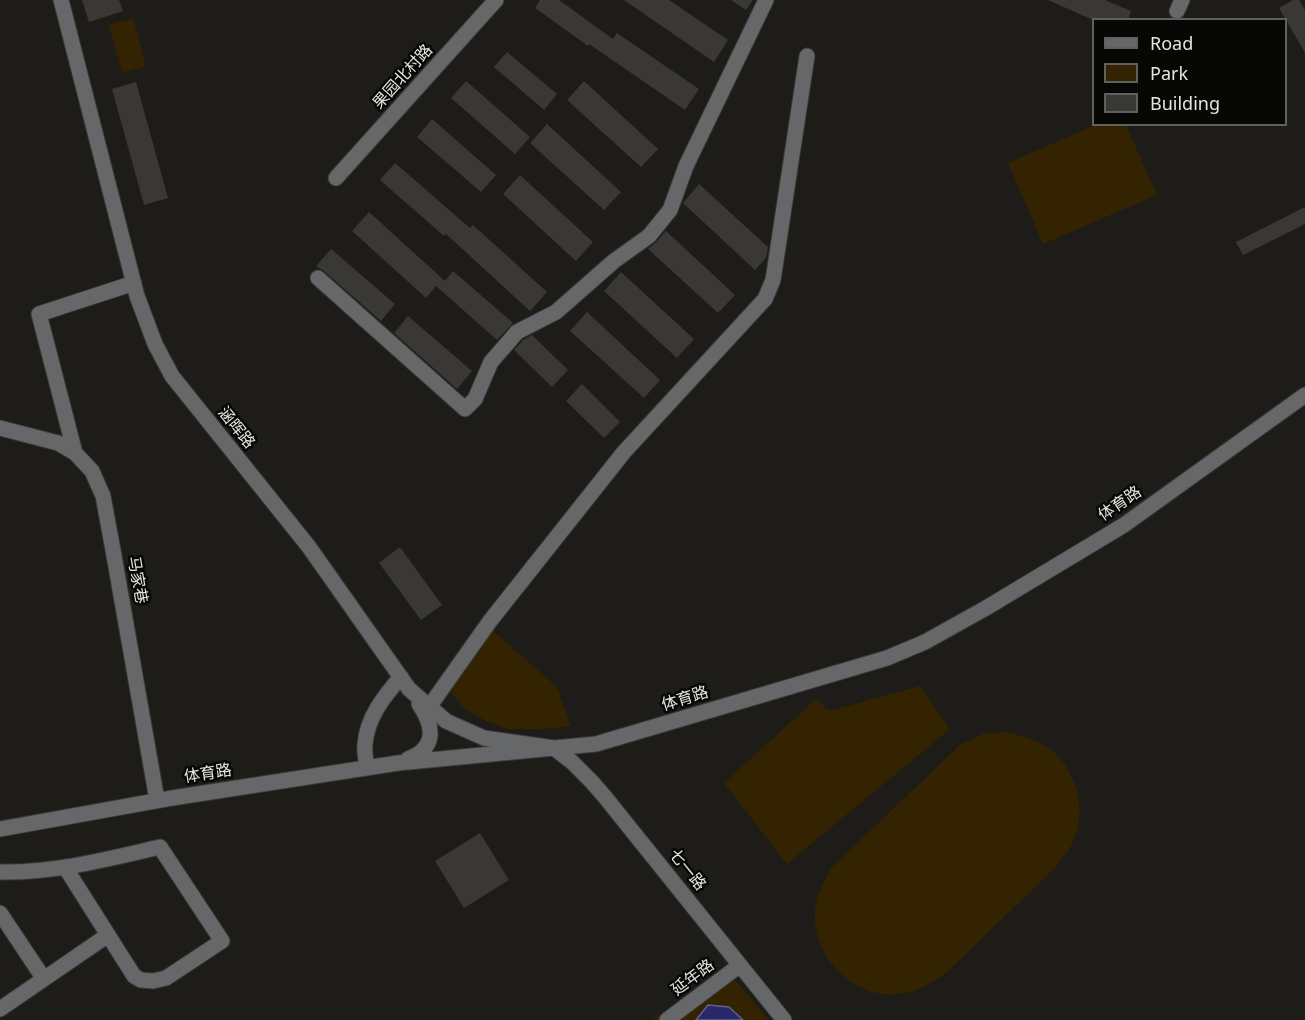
<!DOCTYPE html>
<meta charset="utf-8">
<style>
body{margin:0}
#map{position:relative;width:1305px;height:1020px;overflow:hidden;background:#1d1c19;font-family:"Noto Sans",sans-serif}
canvas{display:block}
.legend{position:absolute;left:1092px;top:18px;width:195px;height:108px;box-sizing:border-box;background:#070706;border:2px solid #60605e;margin:0;padding:8px 10px;list-style:none;font-size:18px;color:#e6e5e3}
.legend li{display:flex;align-items:center;gap:12px;height:30px}
.legend b{width:30px;border:2px solid #60605e}
</style>
<div id="map">
<canvas width="1305" height="1020"></canvas>
<ul class="legend">
<li><b style="height:8px;background:#666768"></b>Road</li>
<li><b style="height:16px;background:#332301"></b>Park</li>
<li><b style="height:16px;background:#3a3835"></b>Building</li>
</ul>
</div>
<script>
const c = document.querySelector('canvas').getContext('2d');
c.lineJoin = 'round';
function paint(path, color) { c.fillStyle = color; c.fill(path, 'evenodd'); }
function trace(path, color, width, dash) { c.strokeStyle = color; c.lineWidth = width; c.lineCap = dash ? 'butt' : 'round'; c.setLineDash(dash || []); c.stroke(path); }
function drawText(font, color, halo, rows, align = 'center') {
  c.font = font + ' "Noto Sans","Noto Sans SC",sans-serif'; c.lineWidth = 5; c.setLineDash([]); c.textBaseline = 'middle'; c.strokeStyle = halo; c.fillStyle = color; for (const [text, x, y, turn = 0] of rows) {
    c.save(); c.translate(x, y); c.rotate((+turn || 0) * Math.PI / 180); c.textAlign = isNaN(turn) ? turn : align; if (halo) c.strokeText(text, 0, 0); c.fillText(text, 0, 0); c.restore();
  }
}
paint(new Path2D(`
 M133,18L146,66L122,73L109,25Z
 M1095,125H1126L1157,195L1043,244L1008,163Z
 M491,629L557,687L571,726L543,729H508L484,720L465,709L448,689Z
 M920,686L950,729L787,864L724,783L816,699L829,711Z
 M1008,732C1025,737 1042,741 1055,753C1079,776 1088,818 1070,848C1066,854 1060,860 1056,867L946,973C932,982 921,990 905,993C856,1003 812,958 815,911C816,895 824,882 831,868L960,745L983,734Z
 M729,973L769,1020H651Z`), '#332301');
const water = new Path2D(`
 M708,1005L729,1007L743,1020H696Z`);
paint(water, '#292869');
trace(water, '#62618e', 1.5);
paint(new Path2D(`
 M82,0H119L123,11L89,22Z
 M540,0H559L613,39L617,33L699,89L685,110L589,44L588,46L535,8Z
 M624,0H669L728,40L714,62Z
 M731,0H753L746,10Z
 M1048,0H1105L1131,11L1128,20H1093Z
 M1293,0H1299L1305,10V53L1279,8Z
 M507,52L557,94L544,110L494,67Z
 M466,81L530,137L515,154L451,98Z
 M584,81L658,149L641,167L567,100Z
 M136,82L168,198L144,205L112,89Z
 M432,119L496,175L481,192L417,137Z
 M547,124L621,192L604,210L530,143Z
 M395,163L470,228L473,225L547,292L530,311L446,234L444,236L380,180Z
 M520,175L593,242L576,261L503,194Z
 M699,184L768,247L766,258L755,270L683,203Z
 M1305,207V224L1243,255L1236,242Z
 M369,212L445,281L453,271L513,323L497,340L436,286L426,298L352,231Z
 M666,231L735,295L718,313L648,249L656,242Z
 M331,249L395,304L381,321L324,271L316,266Z
 M621,272L694,339L677,358L604,291Z
 M587,312L660,380L644,398L570,331Z
 M408,316L472,371L457,389L394,333Z
 M532,335L568,370L552,387L514,350L523,340Z
 M582,384L620,422L604,438L566,401Z
 M400,547L442,605L421,620L379,563Z
 M480,833L509,880L464,908L435,861Z`), '#3a3835');
const minor = new Path2D(`
 M61,0L137,296L155,344L172,376L309,547L409,689L446,721L484,738L554,748L572,762L592,782L605,797L784,1020
 M1177,11L1182,0
 M336,178L496,0
 M318,278L465,409L475,399L491,362L517,332L556,312L614,261L649,236L670,210L686,166L766,0
 M0,428L58,443L75,453L92,471L103,496L113,550L157,800
 M75,453L39,314L134,283
 M429,707L490,621L624,452L765,299L773,280L807,56
 M408,759C437,748 434,726 419,704
 M367,768C366,760 364,752 365,744C367,718 384,696 401,677
 M0,829L172,798L398,763L596,744L887,658L925,642L986,608L1124,525L1305,395
 M0,872C55,873 108,859 160,847L222,941L166,978L153,981L141,980L134,976L65,867
 M0,913L44,979
 M0,1009L108,935
 M667,1020L740,965`);
trace(minor, '#393835', 17);
trace(minor, '#666768', 15);
drawText('16px', '#e6e5e3', '#070706', [
 ["果园北村路",403,77,-48],
 ["涵晖路",236,428,51],
 ["体育路",1120,504,-34],
 ["马家巷",137,580,80],
 ["体育路",685,699,-17],
 ["体育路",208,774,-9],
 ["七一路",687,870,51],
 ["延年路",693,978,-37]
]);
</script>
